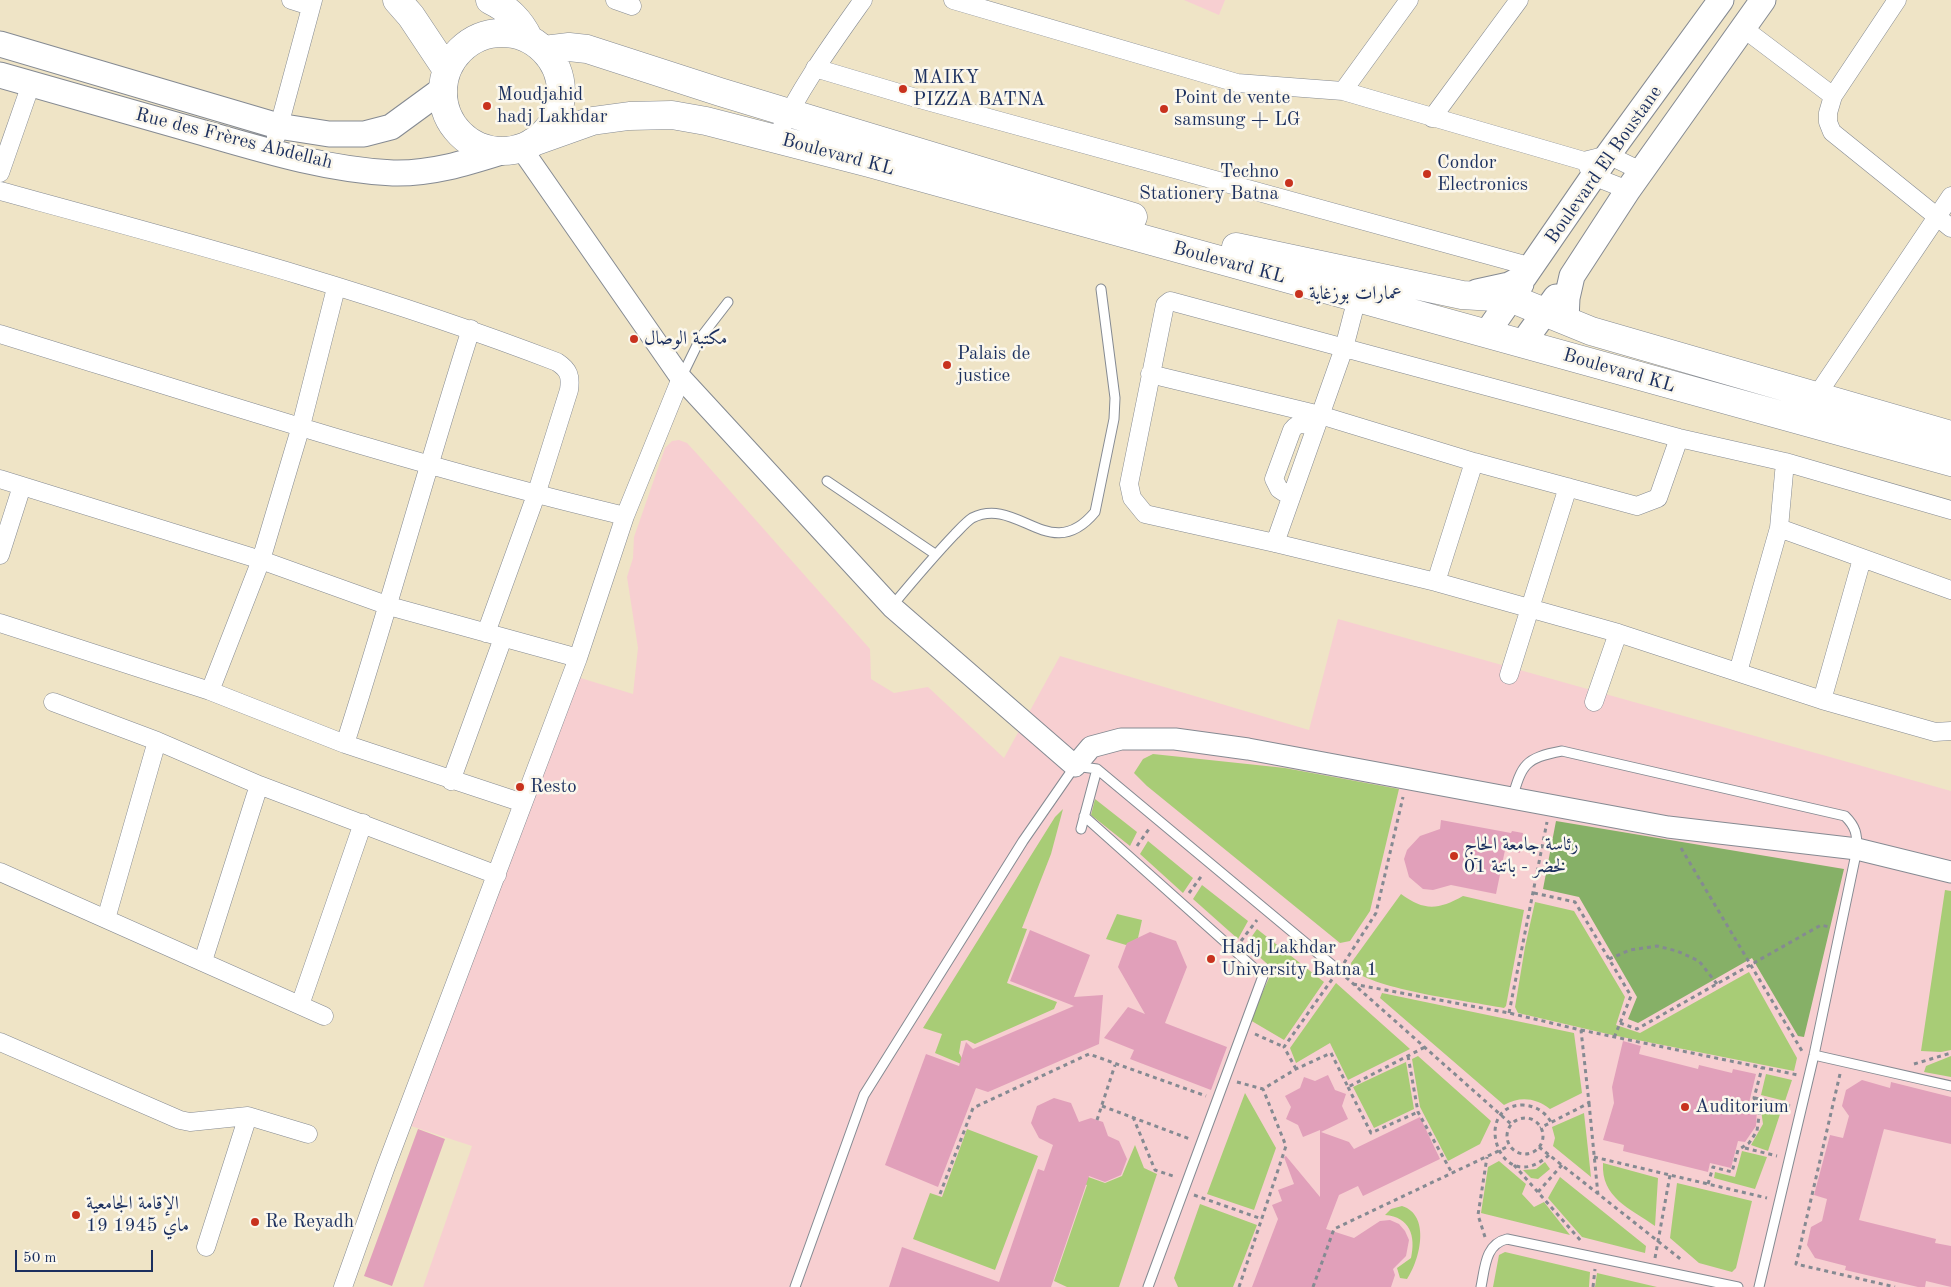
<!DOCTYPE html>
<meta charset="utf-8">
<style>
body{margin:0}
#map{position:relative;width:1951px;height:1287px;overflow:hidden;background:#efe4c6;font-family:"Old Standard TT",serif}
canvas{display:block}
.scale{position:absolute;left:15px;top:1250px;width:138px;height:22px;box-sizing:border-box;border:2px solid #1b2f5e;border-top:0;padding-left:6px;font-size:15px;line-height:18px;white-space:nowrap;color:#1b2f5e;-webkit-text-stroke:4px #fbf7ec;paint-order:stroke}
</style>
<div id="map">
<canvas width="1951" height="1287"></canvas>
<div class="scale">50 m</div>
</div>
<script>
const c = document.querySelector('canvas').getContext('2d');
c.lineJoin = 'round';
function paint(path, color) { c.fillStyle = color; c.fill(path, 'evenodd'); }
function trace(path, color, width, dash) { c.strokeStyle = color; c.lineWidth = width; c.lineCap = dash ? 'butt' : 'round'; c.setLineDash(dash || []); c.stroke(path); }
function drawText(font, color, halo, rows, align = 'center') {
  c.font = font + ' "Old Standard TT",Amiri,serif'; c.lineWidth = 5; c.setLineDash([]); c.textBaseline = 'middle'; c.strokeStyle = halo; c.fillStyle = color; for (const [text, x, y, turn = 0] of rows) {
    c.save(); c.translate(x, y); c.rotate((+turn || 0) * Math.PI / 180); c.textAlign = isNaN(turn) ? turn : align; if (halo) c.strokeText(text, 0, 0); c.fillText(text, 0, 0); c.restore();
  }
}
paint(new Path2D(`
 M1184,0H1225L1219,15Z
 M679,440L687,443L699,456L870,649L871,679L894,693L928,687L1004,758L1060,656L1309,730L1338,619L1951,791V1287H423L472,1146L411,1126L574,676L633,694L638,648L627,577L633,558L634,537L665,448L672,441Z`), '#f7cfd1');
paint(new Path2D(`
 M1153,754L1285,768L1399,789L1370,911L1350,941L1340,943L1147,786L1134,773L1143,759Z
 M1095,799L1137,832L1130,846L1091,815Z
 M1063,809L1051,854L1022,928L1027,929L1007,983L1057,1002L1054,1009L975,1044L967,1040L961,1041L959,1053L966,1066L935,1053L942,1034L923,1028L1055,817Z
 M1148,841L1193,878L1183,893L1140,854Z
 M1202,885L1248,921L1238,939L1193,899Z
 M1945,890L1951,891V1050L1941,1052L1921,1051Z
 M1401,894C1424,911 1438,910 1463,896L1524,910L1506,1006L1504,1008C1469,1001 1375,990 1352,969L1351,963Z
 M1535,902L1574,911L1625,997L1616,1025L1640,1033L1749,972L1797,1058L1794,1071L1612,1035L1518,1013L1515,1007L1525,947Z
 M1117,914L1142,920L1138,938L1126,945L1106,939Z
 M1257,929L1324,982L1284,1040L1250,1020L1273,969L1246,945Z
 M1336,983L1410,1049L1348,1080L1330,1043L1296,1063L1290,1048Z
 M1382,993L1574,1033L1582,1093L1550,1109C1536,1098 1520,1096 1504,1105L1380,998Z
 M1418,1056L1491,1121L1480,1144L1448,1161L1420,1107L1412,1059Z
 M1951,1056V1077L1924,1072L1926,1066Z
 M1406,1062L1414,1109L1374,1128L1353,1087Z
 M1766,1074L1792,1080L1785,1101L1761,1095Z
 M1245,1093L1276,1148L1254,1210L1207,1194Z
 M1760,1103L1782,1108L1768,1151L1751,1145L1763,1124Z
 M1584,1113L1591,1177L1553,1146L1555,1138L1552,1127Z
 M967,1129L1038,1156L995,1270L913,1239L930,1193L942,1197Z
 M1135,1145L1144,1168L1157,1174L1119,1287H1067L1054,1281L1087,1185L1074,1180L1077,1173L1105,1183L1122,1176Z
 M1742,1151L1767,1157L1755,1189L1714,1178L1715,1172L1735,1177Z
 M1499,1161L1526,1184L1522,1194L1534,1207L1544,1202L1570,1235L1481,1213L1488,1167Z
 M1545,1162L1550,1169L1538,1179L1531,1178L1523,1170L1536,1169Z
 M1603,1163L1658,1178L1655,1226C1630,1208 1601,1198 1603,1163Z
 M1560,1177L1646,1246L1645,1253L1582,1237L1548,1198Z
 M1677,1183L1752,1201L1736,1268L1732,1272L1699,1263L1670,1238Z
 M1200,1204L1257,1225L1233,1287H1178L1174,1278Z
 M1402,1206C1431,1215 1420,1260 1407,1279L1400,1278L1397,1268L1411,1258C1416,1236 1410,1217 1385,1215L1391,1209Z
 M1505,1252L1590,1272L1589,1287H1493L1499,1255Z
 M1597,1273L1657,1287H1595Z`), '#a8cc76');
paint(new Path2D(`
 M1556,821L1844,869L1804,1037L1798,1036L1752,958L1638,1023L1628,1019L1637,997L1579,897L1543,889Z`), '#86b067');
paint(new Path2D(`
 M1441,820L1511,833L1512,831L1523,833L1520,853L1505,850L1496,894L1451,885L1433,890L1423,889L1409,877L1404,859L1407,850L1420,836L1440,829Z
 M1030,930L1090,955L1074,997L1103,995L1099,1044L988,1092L976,1088L938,1187L885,1165L926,1054L959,1066L966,1042L973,1049L1074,1006L1010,981Z
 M1150,932L1176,941L1187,967L1165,1023L1227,1047L1211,1090L1130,1059L1134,1050L1104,1038L1128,1007L1145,1014L1118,967L1127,943Z
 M1623,1041L1641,1046L1639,1054L1698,1069L1699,1065L1732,1073L1733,1069L1756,1074L1749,1103L1756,1104L1757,1109L1756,1126L1745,1142L1738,1141L1731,1168L1710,1163L1708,1172L1623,1151L1624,1145L1603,1140L1614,1103L1612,1087Z
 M1328,1075L1335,1090L1346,1094L1342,1106L1348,1119L1321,1132L1349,1142L1354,1149L1420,1117L1440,1159L1363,1196L1358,1186L1339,1195L1326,1229L1354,1238L1380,1221L1390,1220L1399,1224L1405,1231L1409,1240L1406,1256L1393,1269L1395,1275L1391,1287H1252L1278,1219L1272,1205L1282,1201L1278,1190L1294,1184L1284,1157L1286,1156L1320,1197V1130L1303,1137L1298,1125L1286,1119L1291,1107L1285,1096L1300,1088L1304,1077L1315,1081Z
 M1862,1080L1890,1088L1891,1082L1951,1097V1144L1884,1129L1859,1220L1936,1239L1935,1243L1951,1246V1287L1926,1281L1925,1287H1918L1845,1270L1846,1266L1815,1258L1807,1245L1811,1227L1822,1221L1827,1199L1814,1195L1830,1135L1843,1138L1849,1116L1842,1106L1846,1090Z
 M1054,1098L1071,1103L1079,1122L1091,1118L1103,1122L1108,1136L1119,1141L1127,1159L1121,1175L1105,1182L1089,1176L1051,1287H889L902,1247L999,1282L1038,1169L1044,1171L1053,1145L1039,1138L1031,1123L1037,1106Z
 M418,1129L445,1139L392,1286L364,1276Z`), '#e1a0ba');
const service = new Path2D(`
 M681,378L701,337L728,302
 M827,481L935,554
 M892,606C912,582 933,557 955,534C960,529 966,522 972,518C1018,495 1050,566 1095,512L1114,419L1115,398L1101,289
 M1512,799C1522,764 1525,758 1562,751L1845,816C1856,827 1857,834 1857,849L1814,1055L1759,1287
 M1084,816L1263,976L1148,1287
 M1081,829L1097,769
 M1814,1055L1951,1086
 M795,1287L864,1095L1023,841L1075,766L1097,769L1332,965
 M1481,1287C1485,1268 1485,1244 1507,1239L1738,1287`);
const minor = new Path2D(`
 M291,0L310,6
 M615,0L632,6
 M953,0L1237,83L1343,91L1584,161L1608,155L1641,171
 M1897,0L1833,96L1828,113V122L1832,132L1951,228
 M1743,28L1833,96
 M815,68L916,98L1532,267
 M1343,91L1409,0
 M1432,118L1519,0
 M276,137L313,0
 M776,139C799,89 831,45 863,0
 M1588,167L1595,177L1628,190
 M0,173L31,84
 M0,191C187,242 376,292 557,362C569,370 571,376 569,390L536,495L486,633
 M0,334C207,398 414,466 625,516
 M1150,374L1320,415L1474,462L1637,506L1658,498L1679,438
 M1817,395L1951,196
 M0,479L261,560L389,606L578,658
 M1291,497L1279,489L1274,479L1292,430C1299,421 1305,424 1315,428
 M1951,510L1785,462L1679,438L1170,301L1165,305L1129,484L1132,498L1145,514L1275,543L1436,582L1618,633L1822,700L1935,732L1951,731
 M1779,528L1951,590
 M1275,543L1344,348L1357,298
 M0,555L22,486
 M1436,582L1474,462
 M0,623L210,691L345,744L523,803
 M1738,672L1779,528L1785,462
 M1509,675L1568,487
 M210,691L261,560L301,426L336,288
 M1822,700L1862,559
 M53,702L157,741L259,785L497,875
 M1594,702L1618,633
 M345,744C389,607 427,467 471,329
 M451,781L503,638
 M0,872L324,1016
 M106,919L157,741
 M203,961L259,785
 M300,1005L363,823
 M0,1042L180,1120L190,1122L248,1116L308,1134
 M206,1247L248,1116
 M343,1287L385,1169L578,658L625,516L681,378`);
const tertiary = new Path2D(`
 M521,148L681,378L892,607L1075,766L1091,747L1121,739H1175L1248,749L1668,827L1857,849L1951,872`);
const secondary = new Path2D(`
 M0,44L278,126L329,134H364L391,127L443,89
 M0,75C68,94 136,114 204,133C266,151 329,170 393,173C431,174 466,163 501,152
 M1477,292L1509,285L1524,277L1608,155L1721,0
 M1566,320L1567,298L1572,276L1628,190L1763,0
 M1486,334L1521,284
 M1522,344L1556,297`);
const primary = new Path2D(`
 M397,0L411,16L447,70
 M490,0C508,9 520,20 529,39
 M443 92a59 59 0 1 1 118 0a59 59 0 1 1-118 0Z
 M544,50L569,47L587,49L720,92L1133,217
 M533,142L592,121L629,116L672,115L706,121L869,163L1951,462
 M1236,247L1462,295L1510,298L1591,331L1951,435`);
trace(service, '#858a92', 11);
trace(minor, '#858a92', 19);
trace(tertiary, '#858a92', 23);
trace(secondary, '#858a92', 27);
trace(primary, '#858a92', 29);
trace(new Path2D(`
 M1137,846L1149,829
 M1681,848L1802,1051
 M1189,893L1203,874
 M1534,893L1575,902L1631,996L1614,1038
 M1241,941L1257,920
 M1609,959L1630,950L1657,946L1677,951L1699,961L1717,984
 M1344,963L1376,913L1403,797
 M1340,972L1511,1124
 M1353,984L1509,1013L1581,1030L1589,1103L1540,1128
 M1509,1013L1547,822
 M1620,1023L1637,1029L1821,925L1829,927
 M1581,1030L1798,1075
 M1255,1034L1284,1047
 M1408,1056L1418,1112L1452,1173
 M1914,1064L1951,1053
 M1296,1069L1284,1047L1333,978
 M1840,1074L1796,1264L1895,1287
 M1237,1082L1263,1089L1296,1069L1331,1053L1348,1087L1425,1047
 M1348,1087L1371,1133L1418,1112
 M1755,1098L1790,1106
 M1589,1103L1598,1195
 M1102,1106L1190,1139
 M1133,1117L1155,1170L1176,1177
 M1507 1136a18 18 0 1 1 36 0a18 18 0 1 1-36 0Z
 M1097,1120L1115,1065
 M1539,1147L1683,1261
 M1745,1148L1777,1156
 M1549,1155C1500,1200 1470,1105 1523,1105C1536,1106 1545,1112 1551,1122
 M1594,1157L1767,1198
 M1514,1165L1581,1241
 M1708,1184L1713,1167L1732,1172L1738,1150L1749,1143L1757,1131L1760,1109L1754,1098L1762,1068
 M1538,1192L1562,1165
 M940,1194L973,1108L1089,1054L1206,1096
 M1194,1195L1262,1219
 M1485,1237L1478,1215L1487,1157
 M1655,1258L1670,1175
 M1239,1287L1286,1146L1263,1089
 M1313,1287L1334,1229L1509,1146
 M1593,1287L1595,1269`), '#858a92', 3, [4, 4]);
trace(service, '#fff', 9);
trace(minor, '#fff', 18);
trace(tertiary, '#fff', 21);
trace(secondary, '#fff', 25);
trace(primary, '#fff', 28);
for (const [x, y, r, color] of [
 [903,89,5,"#c8321e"],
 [487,106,5,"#c8321e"],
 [1164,109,5,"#c8321e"],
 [1427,174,5,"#c8321e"],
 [1289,183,5,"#c8321e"],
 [1299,294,5,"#c8321e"],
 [634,339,5,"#c8321e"],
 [947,365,5,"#c8321e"],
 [520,787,5,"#c8321e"],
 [1454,856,5,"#c8321e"],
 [1211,959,5,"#c8321e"],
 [1685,1107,5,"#c8321e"],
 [76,1215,5,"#c8321e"],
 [255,1222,5,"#c8321e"]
]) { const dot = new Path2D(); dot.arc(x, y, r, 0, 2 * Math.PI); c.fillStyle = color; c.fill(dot); trace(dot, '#fbf7ec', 2); }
drawText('19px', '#1b2f5e', '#fbf7ec', [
 ["MAIKY",913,78],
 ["PIZZA BATNA",913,100],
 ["Moudjahid",497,95],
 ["hadj Lakhdar",497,117],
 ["Point de vente",1174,98],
 ["samsung + LG",1174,120],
 ["Condor",1437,163],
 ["Electronics",1437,185],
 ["Techno",1279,172,"right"],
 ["Stationery Batna",1279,194,"right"],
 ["عمارات بوزغاية",1309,294],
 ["مكتبة الوصال",644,339],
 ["Palais de",957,354],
 ["justice",957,376],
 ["Resto",530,787],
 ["رئاسة جامعة الحاج",1464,845],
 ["لخضر - باتنة 01",1464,867],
 ["Hadj Lakhdar",1221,948],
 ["University Batna 1",1221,970],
 ["Auditorium",1695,1107],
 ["الإقامة الجامعية",86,1204],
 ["19 ماي 1945",86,1226],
 ["Re Reyadh",265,1222]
], 'left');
drawText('19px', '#1b2f5e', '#fbf7ec', [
 ["Rue des Frères Abdellah",234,139,14],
 ["Boulevard KL",838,155,15],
 ["Boulevard El Boustane",1604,165,-55],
 ["Boulevard KL",1229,263,15],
 ["Boulevard KL",1619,371,16]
]);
</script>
